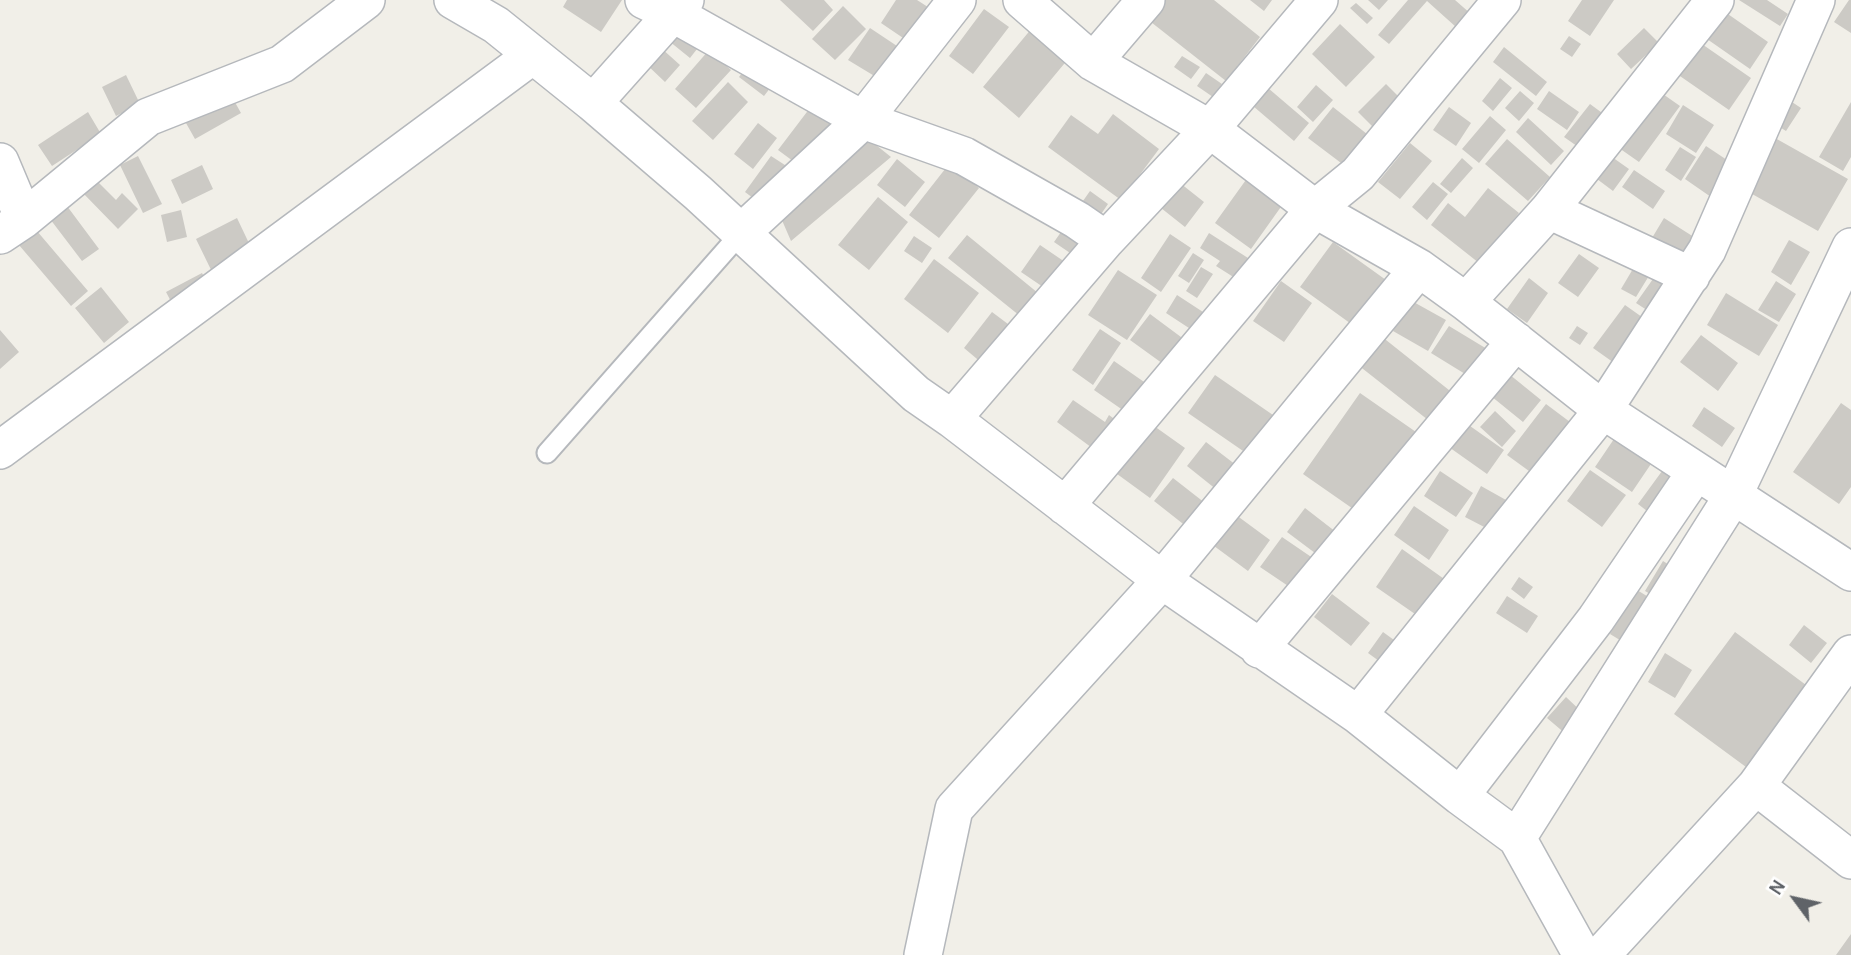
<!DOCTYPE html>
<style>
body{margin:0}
#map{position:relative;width:1851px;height:955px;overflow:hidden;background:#f1efe8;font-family:Karla,sans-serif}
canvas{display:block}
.north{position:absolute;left:1760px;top:864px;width:70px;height:70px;-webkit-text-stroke:5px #fff;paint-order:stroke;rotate:303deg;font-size:19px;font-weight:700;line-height:28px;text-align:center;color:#5f6368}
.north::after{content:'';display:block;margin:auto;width:24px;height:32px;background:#5f6368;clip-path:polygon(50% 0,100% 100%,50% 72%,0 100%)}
</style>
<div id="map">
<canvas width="1851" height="955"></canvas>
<div class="north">N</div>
</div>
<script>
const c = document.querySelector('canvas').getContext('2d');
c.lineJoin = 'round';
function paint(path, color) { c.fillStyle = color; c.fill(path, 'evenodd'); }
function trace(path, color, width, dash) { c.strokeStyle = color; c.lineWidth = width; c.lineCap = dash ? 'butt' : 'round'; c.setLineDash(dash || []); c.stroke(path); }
paint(new Path2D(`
 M567,0H622L601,32L563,7Z
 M780,0H824L833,10L813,31Z
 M896,0H917L931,9L909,42L881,23Z
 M1153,0H1214L1260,37L1226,81L1142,15Z
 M1250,0H1272L1264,11Z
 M1368,0H1388L1379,10Z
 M1408,0H1455L1479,21L1466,36L1427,1L1389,44L1378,35Z
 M1582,0H1614L1590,36L1568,21Z
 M1739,0H1767L1788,14L1780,26Z
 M1849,0H1851V33L1834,22Z
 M1356,3L1373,18L1367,24L1350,8Z
 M843,6L866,29L835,60L812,39Z
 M984,9L1009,27L973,74L949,56Z
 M1725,12L1768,42L1750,69L1707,39Z
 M718,22L690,58L664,37Z
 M1340,24L1375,57L1346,87L1312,54Z
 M870,28L903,50L881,80L848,60Z
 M1032,28L1069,58L1019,118L983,87Z
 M1644,28L1659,43L1631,69L1617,54Z
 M1569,36L1581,44L1572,57L1560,49Z
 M1699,42L1751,78L1729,110L1677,74Z
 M660,47L680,65L665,82L645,63Z
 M1504,47L1547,82L1536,96L1493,62Z
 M709,50L731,70L696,108L675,89Z
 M759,51L784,70L764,96L739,77Z
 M1182,56L1200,67L1191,79L1174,67Z
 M1206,73L1222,84L1213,97L1197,86Z
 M126,75L140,104L116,116L102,87Z
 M1500,78L1512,88L1493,111L1482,101Z
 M728,82L748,102L713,140L692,121Z
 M1386,84L1402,100L1374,128L1358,112Z
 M1316,85L1333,100L1313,122L1297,107Z
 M1268,88L1309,123L1294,141L1253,106Z
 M228,90L241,113L195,139L182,116Z
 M1520,91L1534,103L1519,121L1505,108Z
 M1549,91L1579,112L1567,130L1537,109Z
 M1660,92L1680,106L1639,162L1619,148Z
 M1786,98L1801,108L1786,131L1770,121Z
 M816,100L839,117L801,167L778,150Z
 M1851,102V157L1843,171L1819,157Z
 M1590,104L1609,118L1584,151L1564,137Z
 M1683,105L1714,125L1696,153L1666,134Z
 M1333,107L1377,142L1353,172L1308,138Z
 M1449,107L1471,123L1456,146L1433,130Z
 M88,112L101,134L52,166L38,145Z
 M1113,114L1159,149L1121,200L1048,147L1071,115L1098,134Z
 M1490,116L1506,130L1479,163L1462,149Z
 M1528,118L1564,151L1551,165L1516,132Z
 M758,123L777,138L753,169L734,154Z
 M861,133L891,157L791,241L781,218Z
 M1775,138L1848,179L1818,231L1745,190Z
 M1507,139L1550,177L1528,201L1485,164Z
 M1410,143L1432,161L1400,199L1378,182Z
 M1706,146L1733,164L1711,197L1685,179Z
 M1680,147L1696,157L1681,181L1665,170Z
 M138,156L162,204L143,213L120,165Z
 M771,156L788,167L761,204L745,192Z
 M1612,157L1629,169L1613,191L1597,179Z
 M1462,158L1473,168L1451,193L1440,184Z
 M897,159L925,182L905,207L877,185Z
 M949,164L979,188L939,238L909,215Z
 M202,165L213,189L182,204L171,180Z
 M1634,170L1665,191L1653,209L1622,187Z
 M1248,177L1283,204L1251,249L1215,223Z
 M95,179L116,200L122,193L138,209L118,229L82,192Z
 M1433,182L1448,194L1427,220L1412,207Z
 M1180,183L1204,202L1185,227L1161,208Z
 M1488,188L1519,213L1479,263L1431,225L1448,203L1465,217Z
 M1090,191L1108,204L1073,255L1054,242Z
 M878,197L908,222L869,270L838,245Z
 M64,202L99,249L82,261L47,215Z
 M181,210L187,237L167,242L161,215Z
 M237,218L256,258L215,278L196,239Z
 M1664,218L1697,239L1681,263L1649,243Z
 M31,224L88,291L71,306L13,238Z
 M1209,233L1248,258L1235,278L1216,266L1220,261L1200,248Z
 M1170,234L1191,248L1161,292L1141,278Z
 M967,235L1038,293L1020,316L948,258Z
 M914,236L932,248L922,263L904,251Z
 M1789,240L1810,252L1791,285L1771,272Z
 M1333,242L1386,280L1354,326L1300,287Z
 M1040,245L1065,262L1046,289L1021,272Z
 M1193,253L1204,260L1189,283L1178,276Z
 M1579,254L1599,268L1578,297L1558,283Z
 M1640,257L1655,266L1636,297L1621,289Z
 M934,259L979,293L948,333L904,299Z
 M1201,267L1213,274L1197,298L1186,291Z
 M1660,269L1679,282L1656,316L1636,303Z
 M1118,270L1157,295L1127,340L1088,315Z
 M202,273L212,292L176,311L166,292Z
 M1529,278L1548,293L1527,323L1507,309Z
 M1281,281L1312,303L1284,342L1253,321Z
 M1776,281L1796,294L1779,322L1758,310Z
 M101,287L129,322L104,343L75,308Z
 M1726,293L1778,325L1759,356L1707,325Z
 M1177,295L1203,312L1192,330L1166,313Z
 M1410,300L1446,320L1428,351L1393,331Z
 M1625,305L1649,322L1617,365L1593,348Z
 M992,312L1012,327L983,364L964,348Z
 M1150,314L1185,340L1166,366L1130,340Z
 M1449,326L1487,349L1470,377L1431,353Z
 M1577,326L1588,333L1580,345L1569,338Z
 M1100,329L1121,343L1093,385L1072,370Z
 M0,330L19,352L0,369Z
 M1701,335L1738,363L1718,391L1680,362Z
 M1381,336L1459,398L1437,427L1358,365Z
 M1114,361L1147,384L1127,413L1094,390Z
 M1504,370L1541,400L1523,422L1486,392Z
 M1215,375L1273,415L1246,453L1188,413Z
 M1360,393L1416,432L1359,513L1303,474Z
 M1073,400L1105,422L1109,415L1125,427L1103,456L1057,422Z
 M1841,403L1851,410V487L1839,504L1793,472Z
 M1546,404L1578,428L1540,479L1507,455Z
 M1704,407L1735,428L1722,447L1692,426Z
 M1495,411L1516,431L1502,447L1480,427Z
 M1147,421L1185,448L1150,498L1113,471Z
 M1463,421L1504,450L1487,474L1446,445Z
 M1616,436L1653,461L1632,492L1595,467Z
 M1206,442L1236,465L1217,490L1187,466Z
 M1665,467L1683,481L1656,518L1638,504Z
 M1590,470L1626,495L1602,527L1567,501Z
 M1440,471L1473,493L1456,517L1424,496Z
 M1173,478L1205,503L1187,527L1154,501Z
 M1481,486L1506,500L1490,530L1465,517Z
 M1414,506L1449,530L1429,560L1394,535Z
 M1305,508L1345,539L1327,562L1287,532Z
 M1232,512L1270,540L1248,571L1210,543Z
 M1282,537L1323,565L1303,596L1260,567Z
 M1402,549L1454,586L1428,623L1376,587Z
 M1663,561L1677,570L1659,599L1645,591Z
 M1519,577L1533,587L1524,599L1511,589Z
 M1637,590L1655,601L1628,645L1610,634Z
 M1332,594L1370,623L1351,646L1314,617Z
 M1507,596L1538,616L1527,633L1496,613Z
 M1804,625L1827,643L1811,663L1789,645Z
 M1383,632L1405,648L1390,669L1368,653Z
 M1735,632L1806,685L1746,767L1674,714Z
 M1665,653L1692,670L1675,698L1648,682Z
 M1566,697L1585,715L1567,735L1547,718Z
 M1851,934V955H1836Z`), '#cccac5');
const service = new Path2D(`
 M547,453L741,233`);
const minor = new Path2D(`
 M453,0L496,25L593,103L698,193L916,394L952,419L1162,580L1358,715L1460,796
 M644,0L674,14L863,120L964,156L1077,220L1106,240
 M1022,0L1093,62L1210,129L1315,209L1419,268L1466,302L1603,410L1851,572
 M1093,62L1146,0
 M593,103L685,0
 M0,162L24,219
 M1549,210L1691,276
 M741,233L863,120L957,0
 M0,235L24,219L148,117L282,64L366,0
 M1466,302L1549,210L1715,0
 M952,419L1106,240L1210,129L1319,0
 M0,450L533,55
 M1696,472L1596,619L1460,796L1517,838L1733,496L1851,247
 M1065,506L1315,209L1358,174L1502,0
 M1259,649L1516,341
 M1358,715L1603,410L1707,250L1816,0
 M1756,786L1851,860
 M1517,838L1582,955
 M923,955L954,809L1162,580L1419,268
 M1601,955L1756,786L1851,654`);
trace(service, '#b5b8bc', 23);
trace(minor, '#b5b8bc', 40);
trace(service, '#fff', 19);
trace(minor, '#fff', 37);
</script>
